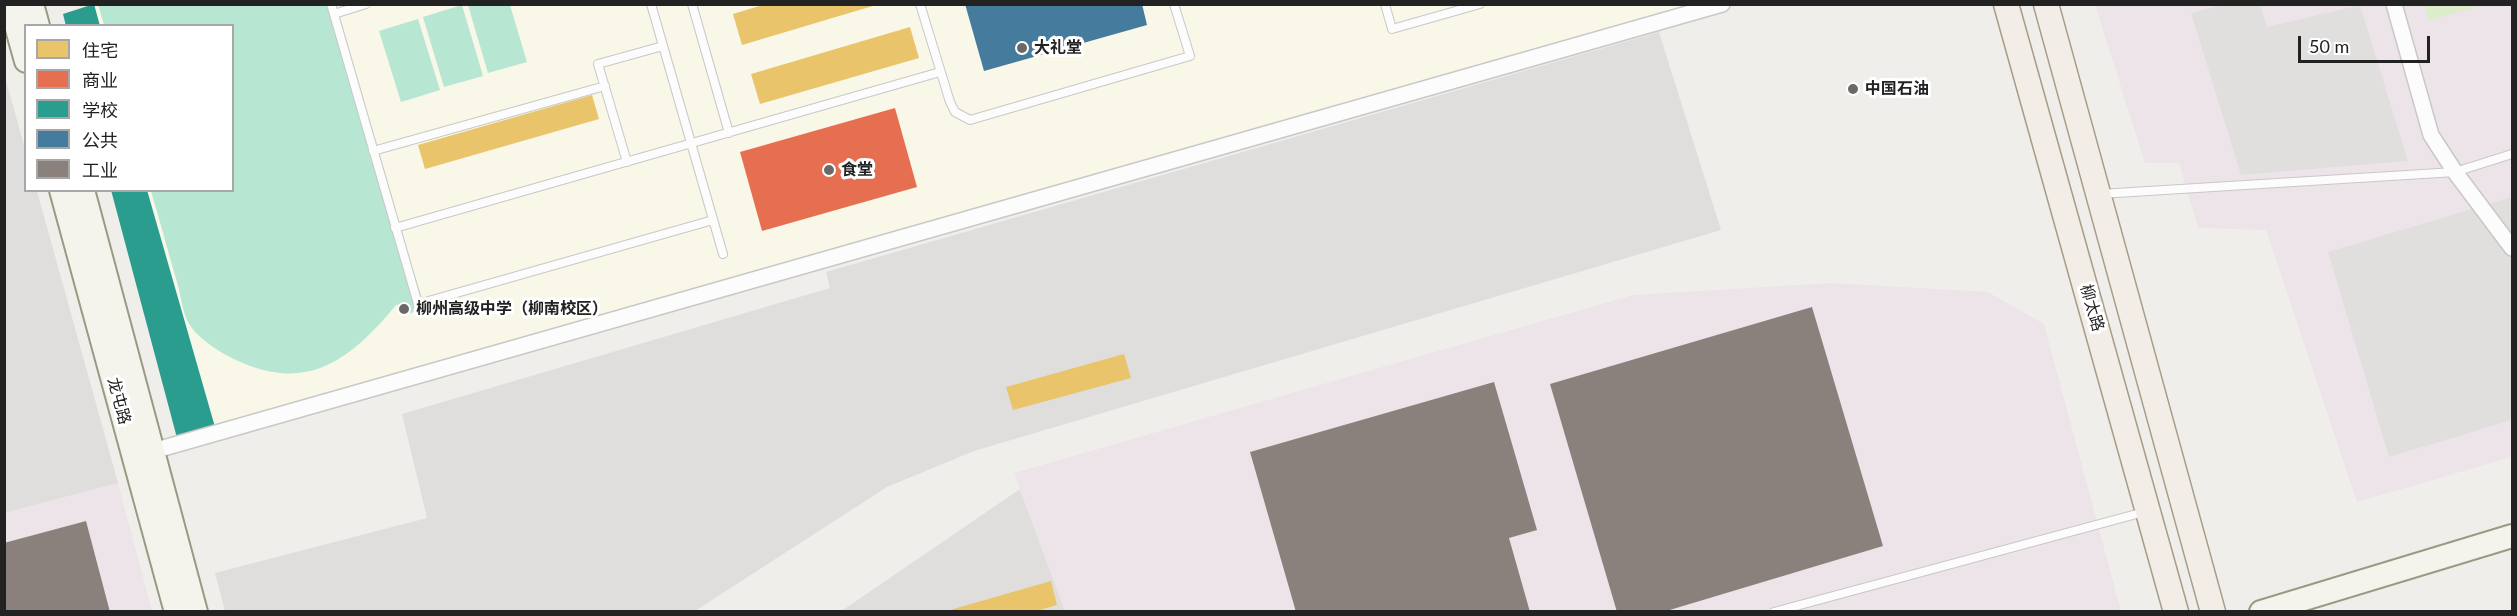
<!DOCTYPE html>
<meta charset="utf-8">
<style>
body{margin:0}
#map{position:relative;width:2517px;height:616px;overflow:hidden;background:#f0eeeb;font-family:Lato,"Noto Sans SC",sans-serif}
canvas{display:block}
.frame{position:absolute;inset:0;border:6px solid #222;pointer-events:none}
.legend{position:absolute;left:24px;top:24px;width:210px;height:168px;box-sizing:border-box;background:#fff;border:2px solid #a7a7a7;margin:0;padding:8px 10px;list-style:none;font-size:18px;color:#222}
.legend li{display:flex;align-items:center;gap:12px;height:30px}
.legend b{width:30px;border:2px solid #a7a7a7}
.scale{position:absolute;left:2298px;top:36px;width:132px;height:27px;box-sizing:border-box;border:3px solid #222;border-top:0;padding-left:8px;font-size:18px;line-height:21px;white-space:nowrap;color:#222;-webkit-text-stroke:4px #fff;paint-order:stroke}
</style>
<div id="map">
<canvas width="2517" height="616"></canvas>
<div class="frame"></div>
<ul class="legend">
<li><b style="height:16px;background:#e9c46a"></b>住宅</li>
<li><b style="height:16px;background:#e76f51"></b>商业</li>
<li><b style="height:16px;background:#2a9d8f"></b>学校</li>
<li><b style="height:16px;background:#457b9d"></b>公共</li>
<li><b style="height:16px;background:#8a817c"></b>工业</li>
</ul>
<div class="scale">50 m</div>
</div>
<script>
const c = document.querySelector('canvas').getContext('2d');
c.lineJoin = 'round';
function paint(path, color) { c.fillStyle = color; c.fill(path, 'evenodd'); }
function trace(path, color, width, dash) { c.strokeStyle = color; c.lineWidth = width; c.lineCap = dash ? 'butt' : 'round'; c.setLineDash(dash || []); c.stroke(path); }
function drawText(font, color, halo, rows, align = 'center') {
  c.font = font + ' Lato,"Noto Sans SC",sans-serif'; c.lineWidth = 6; c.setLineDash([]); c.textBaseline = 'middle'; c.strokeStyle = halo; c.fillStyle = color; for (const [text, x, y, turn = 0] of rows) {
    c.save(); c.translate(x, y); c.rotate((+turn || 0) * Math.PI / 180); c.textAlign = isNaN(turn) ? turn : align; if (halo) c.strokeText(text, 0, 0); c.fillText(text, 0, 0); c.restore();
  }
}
paint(new Path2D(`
 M1659,32L1721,230L974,451L887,487L695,611H225L215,573L427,518L402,414L830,288L826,272Z
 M4,73L25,149L26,190L37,191L118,483L5,513Z
 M1020,489L1065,611L840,612Z`), '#dfdedc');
paint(new Path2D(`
 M2095,5H2512V457L2357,502L2266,230L2198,228L2179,163H2145Z
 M1831,283L1988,292L2044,324L2121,611H1065L1014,473L1633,295Z
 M118,483L152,611L5,612V513Z`), '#ede4e9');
paint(new Path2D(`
 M94,5H1687L215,427L147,191L232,190V26L100,25Z`), '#f8f7e8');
paint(new Path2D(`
 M2424,5V4L2483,5L2429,21Z`), '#ddeccb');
paint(new Path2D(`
 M98,4L328,5L425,308L402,316L397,304C351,359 308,395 234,359C219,352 196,337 188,322C182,311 181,295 177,282C168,252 160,221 151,191L232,190V26L104,25Z
 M462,5L483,76L444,87L423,17Z
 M468,5H510L527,62L488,73Z
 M418,19L440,90L401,102L379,31Z`), '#b7e6d2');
paint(new Path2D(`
 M2222,5H2260L2267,27L2360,5L2408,161L2241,175L2191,13Z
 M2512,197V420L2389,457L2328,252Z`), '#e0dfde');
paint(new Path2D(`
 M766,4H876V5L742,45L733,14Z
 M910,27L919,58L760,104L751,74Z
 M592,95L599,119L425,169L418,145Z
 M1124,354L1131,378L1013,410L1006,387Z
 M1051,581L1057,605L1033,612H943Z`), '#e9c46a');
paint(new Path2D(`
 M895,108L917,187L762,231L740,152Z`), '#e76f51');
paint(new Path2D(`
 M94,4L100,26H66L63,14Z
 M111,190H147L215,427L177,438Z`), '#2a9d8f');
paint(new Path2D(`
 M965,4H1142L1147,25L984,71Z`), '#457b9d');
paint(new Path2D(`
 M1812,307L1883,546L1663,612H1617L1550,384Z
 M1494,382L1537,530L1509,538L1530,612H1296L1250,452Z
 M86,521L110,612H4V543Z`), '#8a817c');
const lane = new Path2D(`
 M331,4L418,304L713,220
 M651,4L723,254
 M692,4L729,133
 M920,4L950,102L955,112L970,120L1190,56L1174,4
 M1385,4L1392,29L1480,4
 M334,14L366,4
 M373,151L605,86
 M627,162L598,64L663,46
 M2100,194L2455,172L2512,154
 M395,228L940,72
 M1774,612L2144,512`);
const street = new Path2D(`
 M2394,4L2431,135L2455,172L2512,248
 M146,453L1722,4`);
const secondary = new Path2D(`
 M10,4L26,61
 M32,4L38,26
 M61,190L176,612
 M83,190L196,612
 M2261,612L2512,536`);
const primary = new Path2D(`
 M2006,4L2176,612
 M2046,4L2213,612`);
trace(lane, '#c9c8c7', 10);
trace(street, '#c9c8c7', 18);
trace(secondary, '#999a82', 26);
trace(primary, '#a79c86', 27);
trace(lane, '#fdfcfc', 8);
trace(street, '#fdfcfc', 15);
trace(secondary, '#f4f4ed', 22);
trace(primary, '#f3ede7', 24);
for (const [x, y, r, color] of [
 [1022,48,6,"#6a6968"],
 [1853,89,6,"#6a6968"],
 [829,170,6,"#6a6968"],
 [404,309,6,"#6a6968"]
]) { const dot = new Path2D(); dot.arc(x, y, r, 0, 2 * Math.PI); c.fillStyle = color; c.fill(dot); trace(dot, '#fff', 2); }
drawText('bold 16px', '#222', '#fff', [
 ["大礼堂",1034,48],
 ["中国石油",1865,89],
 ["食堂",841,170],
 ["柳州高级中学（柳南校区）",416,309]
], 'left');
drawText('16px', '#222', '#fff', [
 ["柳太路",2092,308,74],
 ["龙屯路",119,401,75]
]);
</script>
